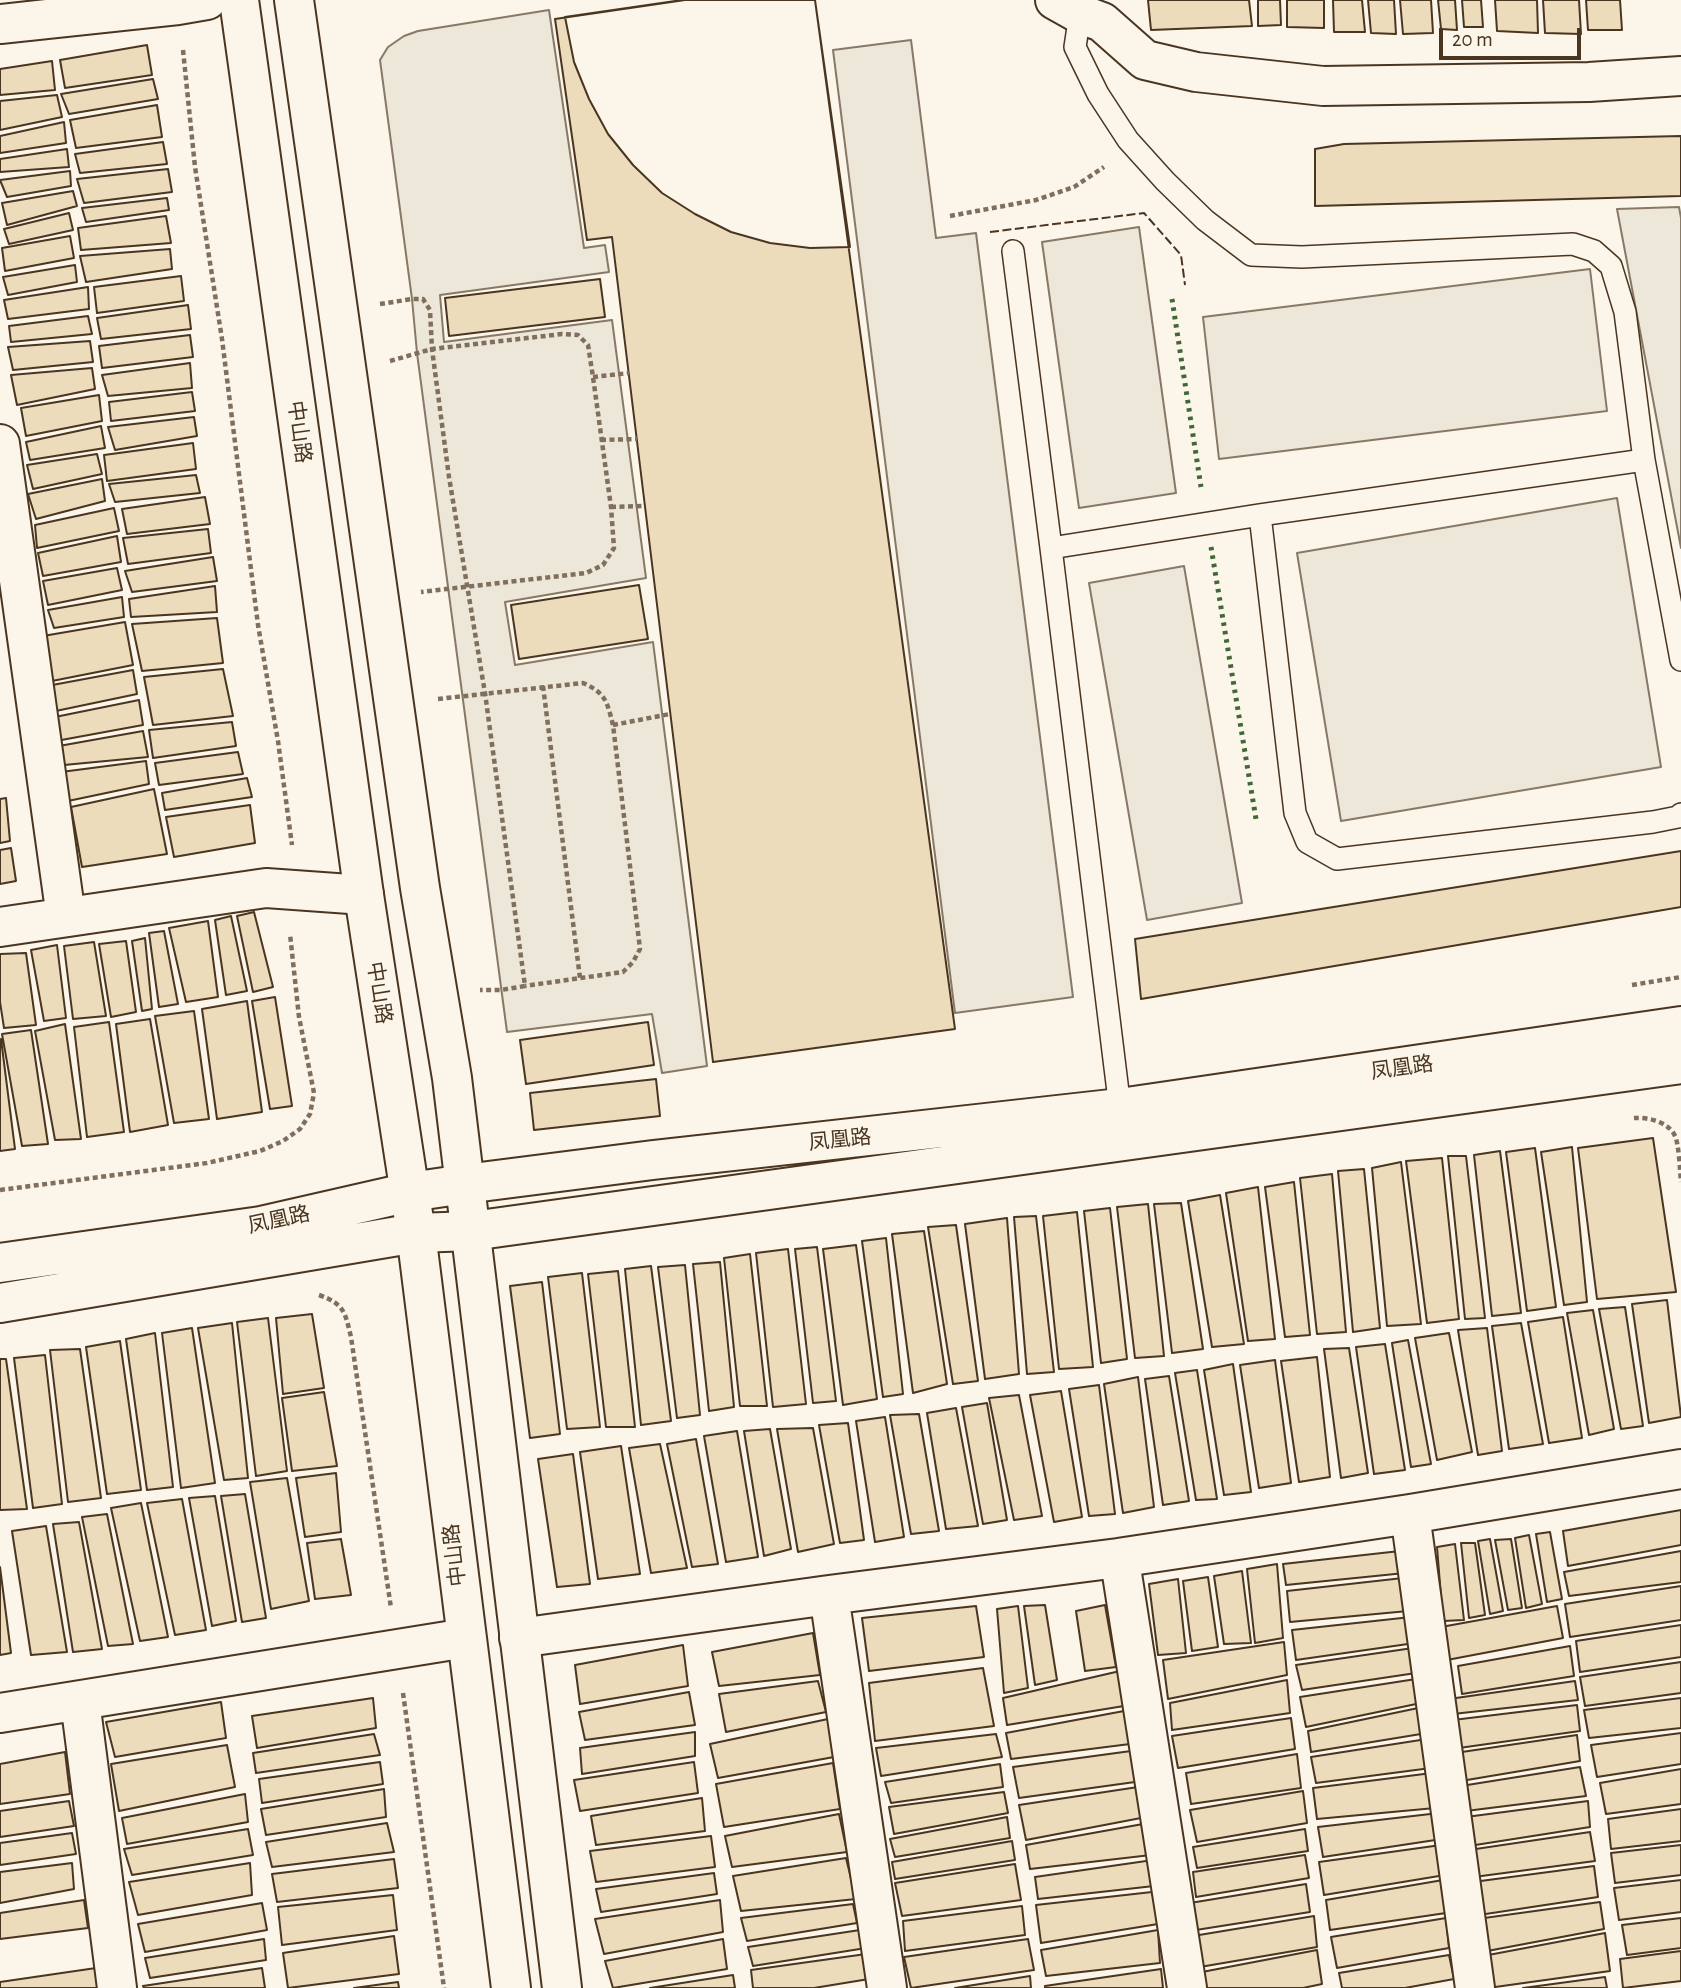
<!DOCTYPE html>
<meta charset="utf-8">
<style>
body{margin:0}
#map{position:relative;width:1681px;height:1988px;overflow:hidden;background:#fbf6e9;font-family:"Alegreya Sans",sans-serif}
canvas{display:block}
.scale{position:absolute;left:1439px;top:28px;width:142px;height:32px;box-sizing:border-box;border:4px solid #4a3520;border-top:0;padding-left:9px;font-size:21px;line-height:24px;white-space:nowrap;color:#4a3520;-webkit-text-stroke:5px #fbf6e9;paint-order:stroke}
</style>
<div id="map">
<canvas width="1681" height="1988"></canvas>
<div class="scale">20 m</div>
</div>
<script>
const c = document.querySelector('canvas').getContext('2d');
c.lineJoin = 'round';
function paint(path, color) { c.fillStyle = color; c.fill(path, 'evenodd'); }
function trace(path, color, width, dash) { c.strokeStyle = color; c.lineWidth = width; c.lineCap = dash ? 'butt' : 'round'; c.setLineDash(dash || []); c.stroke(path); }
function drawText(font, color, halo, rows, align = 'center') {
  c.font = font + ' "Alegreya Sans","Noto Sans SC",sans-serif'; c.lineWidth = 5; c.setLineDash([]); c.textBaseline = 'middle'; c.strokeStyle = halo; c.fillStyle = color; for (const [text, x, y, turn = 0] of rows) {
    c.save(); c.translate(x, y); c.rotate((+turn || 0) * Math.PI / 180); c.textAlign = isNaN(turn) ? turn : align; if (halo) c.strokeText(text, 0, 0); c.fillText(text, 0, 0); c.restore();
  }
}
const parking = new Path2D(`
 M549,10L584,248L605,245L609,272L440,295L444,342L612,320L646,578L505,602L515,665L653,642L707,1066L662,1073L652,1014L507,1032L417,353L412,299L380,60L388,47L404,36L418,31Z
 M911,40L936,238L976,233L1073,997L955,1013L833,50Z
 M1679,207L1681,218V548L1617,209Z
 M1139,227L1176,493L1079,508L1042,242Z
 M1590,269L1607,411L1219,459L1203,317Z
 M1617,498L1661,767L1341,821L1297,553Z
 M1184,566L1242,903L1147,920L1089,583Z`);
paint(parking, '#ede7d9');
trace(parking, '#887966', 2);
const building = new Path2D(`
 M682,0H815L850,247L810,248L770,243L731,232L695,214L662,193L633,165L608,134L589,99L574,62L565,17Z
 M685,0H815L955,1029L713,1062L612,237L587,240L555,19Z
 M1148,0H1249L1252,26L1151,30Z
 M1258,0H1280L1281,25L1258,26Z
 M1287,0H1324V28L1287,27Z
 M1333,0H1362L1365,32H1334Z
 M1368,0H1394L1396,34L1371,33Z
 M1400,0H1431L1433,33L1403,34Z
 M1438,0H1455L1457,30L1441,29Z
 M1462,0H1481L1483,27H1464Z
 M1495,0H1537L1538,33L1497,31Z
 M1543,0H1579L1581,34L1545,33Z
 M1586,0H1620L1622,30H1588Z
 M147,45L152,75L65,88L60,60Z
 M52,61L55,90L0,95V69Z
 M153,79L158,99L69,114L61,94Z
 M57,95L62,117L0,130V101Z
 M157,105L162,137L76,148L70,120Z
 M64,122L66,143L0,153V136Z
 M1681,136V196L1315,206V149L1344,144Z
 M163,142L167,164L80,173L75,154Z
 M67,149L69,167L0,172V159Z
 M168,169L172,192L84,203L77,179Z
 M70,171L71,186L7,197L0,180Z
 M73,191L77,206L7,225L2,203Z
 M167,198L169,210L86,222L82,208Z
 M69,213L73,230L9,244L4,229Z
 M166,216L171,243L81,250L78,228Z
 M70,236L74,258L5,271L2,248Z
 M170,249L172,269L86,282L80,256Z
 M75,265L77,282L8,295L3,277Z
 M181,276L184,301L97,313L94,287Z
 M600,279L605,317L449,336L445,298Z
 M88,287L89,309L8,319L4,300Z
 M188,305L191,329L101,339L97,318Z
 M88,316L92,334L11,342L9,326Z
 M190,335L193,357L102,368L99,346Z
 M90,341L93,362L13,370L8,347Z
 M190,363L192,388L108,396L102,375Z
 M92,368L95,389L17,405L11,375Z
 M192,392L195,411L111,421L109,402Z
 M99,395L102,421L26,436L21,408Z
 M194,417L197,436L115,450L108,427Z
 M101,426L105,448L30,460L26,442Z
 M193,443L196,469L107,481L104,455Z
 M97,454L102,474L33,489L27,465Z
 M196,475L200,493L115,502L109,484Z
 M102,479L105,501L36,519L28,494Z
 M205,497L210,524L127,534L122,509Z
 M114,508L119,531L37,548L35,525Z
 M208,529L211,553L128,564L123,538Z
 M117,536L121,562L43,576L38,553Z
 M213,557L217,581L132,592L125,571Z
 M117,568L122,590L48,605L43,581Z
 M639,585L648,639L519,659L511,605Z
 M215,586L217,612L131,617L129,599Z
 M122,597L124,617L54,628L48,610Z
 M217,618L223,663L142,671L132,624Z
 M125,622L133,665L52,681L43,636Z
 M223,669L233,716L153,725L144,677Z
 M133,670L137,694L51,712L47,686Z
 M139,700L143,725L56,741L55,717Z
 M232,722L236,746L153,758L149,730Z
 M143,731L148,757L64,765L59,746Z
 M238,752L243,774L159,785L155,763Z
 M146,761L149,784L68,801L61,772Z
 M247,778L252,797L165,810L162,793Z
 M154,789L167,854L82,867L71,807Z
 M6,798L10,841L0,843V799Z
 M250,805L255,843L174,857L166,817Z
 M11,848L16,881L0,884V850Z
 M1681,851V907L1141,999L1135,939Z
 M254,912L273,987L253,992L237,916Z
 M231,916L247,991L226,995L215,920Z
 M208,921L218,997L186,1002L169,928Z
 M164,931L178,1004L159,1007L149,933Z
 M145,938L152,1009L142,1011L132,941Z
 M126,941L136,1012L111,1017L99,944Z
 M94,942L106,1016L73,1019L64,946Z
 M57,945L66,1018L44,1021L31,950Z
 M26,953L36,1025L4,1028L0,1002V954Z
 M275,997L292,1106L270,1109L252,1001Z
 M247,1001L262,1112L217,1119L202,1009Z
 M194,1011L209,1119L174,1123L155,1016Z
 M150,1019L168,1125L130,1132L116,1024Z
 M109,1022L124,1132L87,1137L74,1027Z
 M648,1022L654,1065L526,1084L520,1040Z
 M65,1024L81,1139L55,1140L35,1031Z
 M31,1030L48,1144L22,1146L2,1034Z
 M1,1039L15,1149L0,1151V1040Z
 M656,1079L660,1116L534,1130L530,1093Z
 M1653,1138L1676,1292L1597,1299L1578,1148Z
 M1572,1147L1587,1302L1564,1305L1541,1152Z
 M1535,1148L1556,1307L1527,1311L1506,1152Z
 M1500,1151L1521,1313L1492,1316L1474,1155Z
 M1448,1156H1466L1485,1318L1465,1319Z
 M1442,1158L1459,1319L1427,1323L1406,1161Z
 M1401,1162L1421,1324L1387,1326L1372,1168Z
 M1364,1169L1380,1328L1353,1332L1338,1171Z
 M1332,1174L1346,1332L1317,1334L1300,1178Z
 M1294,1182L1310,1335L1285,1337L1265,1187Z
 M1258,1187L1275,1339L1248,1341L1226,1193Z
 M1220,1195L1244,1344L1212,1347L1188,1201Z
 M1181,1203L1203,1349L1172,1353L1154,1204Z
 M1148,1204L1164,1356L1135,1358L1117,1207Z
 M1110,1208L1127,1359L1101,1363L1084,1211Z
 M1077,1212L1093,1367L1059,1369L1043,1216Z
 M1036,1216L1054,1372L1027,1374L1014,1217Z
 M1007,1218L1019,1374L985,1379L965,1224Z
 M956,1225L978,1381L953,1384L928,1227Z
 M924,1231L947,1384L913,1393L892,1234Z
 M886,1238L903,1394L883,1397L862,1241Z
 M856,1245L877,1399L843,1405L823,1249Z
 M817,1247L836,1401L813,1403L795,1249Z
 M788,1249L806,1404L773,1407L756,1253Z
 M750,1254L767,1406H740L724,1258Z
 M720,1262L734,1407L709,1411L693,1264Z
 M685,1265L700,1415L677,1418L658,1267Z
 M651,1266L671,1421L641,1425L625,1269Z
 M618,1271L635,1427H606L588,1274Z
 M582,1273L600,1427L567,1429L548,1277Z
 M542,1282L560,1434L530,1438L510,1286Z
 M1667,1300L1681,1417L1649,1423L1632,1304Z
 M1625,1307L1643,1426L1621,1429L1599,1309Z
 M1593,1310L1614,1429L1589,1435L1567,1313Z
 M312,1314L324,1388L283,1394L276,1318Z
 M1563,1317L1582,1438L1549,1443L1528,1322Z
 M268,1318L287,1471L256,1476L237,1322Z
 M232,1323L248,1478L224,1480L198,1328Z
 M1521,1323L1543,1444L1509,1449L1492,1326Z
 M192,1328L215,1483L181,1488L162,1333Z
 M1487,1328L1502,1451L1478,1455L1458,1330Z
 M155,1333L173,1487L147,1490L126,1339Z
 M1449,1333L1472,1452L1437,1460L1415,1338Z
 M1408,1340L1431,1464L1411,1467L1392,1343Z
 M120,1341L141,1490L107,1494L86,1347Z
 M1385,1344L1405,1470L1374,1474L1356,1347Z
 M1349,1348L1368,1473L1341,1478L1324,1349Z
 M80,1349L101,1498L68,1502L50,1350Z
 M45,1355L62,1504L33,1508L14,1358Z
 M1317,1357L1330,1477L1299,1482L1281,1361Z
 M0,1359H6L27,1509L0,1510Z
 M1275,1360L1291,1483L1259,1488L1240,1365Z
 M1233,1364L1251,1492L1224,1495L1204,1370Z
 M1197,1370L1217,1499L1196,1500L1175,1373Z
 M1169,1376L1189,1501L1163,1505L1145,1379Z
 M1138,1377L1154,1507L1123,1513L1104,1384Z
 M1099,1385L1115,1514L1089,1516L1069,1389Z
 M1061,1391L1082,1517L1054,1522L1030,1395Z
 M324,1392L337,1466L292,1471L282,1398Z
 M1019,1395L1042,1516L1014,1520L989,1398Z
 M987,1403L1007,1520L983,1524L962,1407Z
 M956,1408L978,1526L946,1529L927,1413Z
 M919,1414L939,1531L911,1534L890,1415Z
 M885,1417L904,1537L875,1542L856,1421Z
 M848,1423L864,1540L840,1543L819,1425Z
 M813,1428L834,1544L798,1552L777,1429Z
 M770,1429L791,1549L764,1556L744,1431Z
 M737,1431L758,1557L726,1562L704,1436Z
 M696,1439L718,1564L692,1567L667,1444Z
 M660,1444L687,1568L651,1573L629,1448Z
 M621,1446L640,1574L598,1579L580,1452Z
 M573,1454L590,1584L557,1587L538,1459Z
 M336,1473L341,1532L305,1537L296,1478Z
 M287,1478L309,1601L271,1609L250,1482Z
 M245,1494L266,1618L242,1622L221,1496Z
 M215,1496L236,1621L212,1626L189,1498Z
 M182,1499L206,1630L175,1635L147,1503Z
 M141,1503L168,1637L140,1641L111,1508Z
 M1681,1510V1545L1568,1566L1563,1531Z
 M107,1514L133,1644L108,1646L82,1517Z
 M79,1522L102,1649L73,1652L53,1524Z
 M46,1526L67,1652L31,1655L12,1531Z
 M1550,1532L1562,1599L1547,1602L1536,1534Z
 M1529,1535L1542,1604L1526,1608L1515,1538Z
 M341,1539L351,1595L315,1599L307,1543Z
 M1490,1539L1503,1611L1490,1614L1478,1541Z
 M1511,1539L1522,1608L1508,1610L1495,1540Z
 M1461,1543H1475L1485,1615L1469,1618Z
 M1455,1544L1464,1620L1443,1621L1437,1547Z
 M1400,1551L1405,1573L1286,1585L1283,1564Z
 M1681,1551V1582L1569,1596L1564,1572Z
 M1277,1564L1283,1638L1255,1643L1247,1569Z
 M0,1567L11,1653L0,1655Z
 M1242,1571L1251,1643L1224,1644L1214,1576Z
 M1208,1577L1218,1647L1192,1651L1183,1581Z
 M1403,1578L1408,1611L1290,1622L1287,1591Z
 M1178,1579L1186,1653L1158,1655L1149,1584Z
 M1681,1586V1620L1570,1637L1565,1604Z
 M1045,1605L1057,1680L1035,1685L1024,1606Z
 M1105,1605L1116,1667L1085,1671L1076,1611Z
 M976,1606L984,1657L869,1671L862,1618Z
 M1018,1606L1028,1688L1004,1693L997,1609Z
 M1557,1606L1563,1638L1447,1660L1441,1627Z
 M1411,1617L1415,1643L1296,1660L1292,1630Z
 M1681,1625V1657L1580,1672L1576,1641Z
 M813,1633L820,1675L719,1686L712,1652Z
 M1284,1642L1287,1675L1168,1699L1163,1660Z
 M683,1645L688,1686L580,1704L575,1665Z
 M1570,1646L1574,1676L1462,1694L1458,1666Z
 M1413,1648L1416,1673L1302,1690L1296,1665Z
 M1681,1662V1693L1585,1706L1580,1677Z
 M983,1668L994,1726L875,1741L869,1683Z
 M1120,1671L1124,1706L1007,1725L1003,1698Z
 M1416,1679L1421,1703L1306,1727L1300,1697Z
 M1287,1680L1290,1713L1172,1730L1170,1703Z
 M818,1681L826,1712L726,1732L719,1694Z
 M1575,1681L1578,1700L1453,1714L1449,1699Z
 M689,1692L695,1725L585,1740L579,1712Z
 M373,1698L376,1728L257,1748L252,1716Z
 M1681,1698V1728L1589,1738L1584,1710Z
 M221,1702L226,1738L115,1757L106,1722Z
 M1577,1705L1580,1731L1459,1748L1453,1720Z
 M1423,1707L1427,1733L1311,1752L1308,1731Z
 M1124,1711L1130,1744L1011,1759L1006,1733Z
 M1291,1718L1295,1749L1178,1768L1172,1736Z
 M828,1719L834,1757L718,1778L710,1744Z
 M695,1732V1756L582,1774L580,1748Z
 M1681,1733V1764L1597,1777L1591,1745Z
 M374,1734L380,1755L256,1773L253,1753Z
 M996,1734L1002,1757L881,1776L876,1748Z
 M1577,1735L1580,1761L1461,1781L1455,1753Z
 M1427,1739L1431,1768L1316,1783L1311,1757Z
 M227,1745L235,1787L119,1811L111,1764Z
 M1131,1751L1135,1782L1019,1798L1013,1767Z
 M65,1752L70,1794L0,1804V1764Z
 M1297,1754L1301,1788L1191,1804L1186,1773Z
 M380,1762L383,1784L262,1803L259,1779Z
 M694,1762L698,1793L580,1811L574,1780Z
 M833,1763L840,1809L724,1827L716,1784Z
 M1000,1764L1003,1787L891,1803L885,1782Z
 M1580,1767L1586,1796L1466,1811L1461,1786Z
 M1681,1769V1804L1606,1814L1600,1783Z
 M1432,1773L1435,1808L1317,1819L1313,1788Z
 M1138,1787L1141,1818L1026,1840L1019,1805Z
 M384,1789L386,1817L266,1835L261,1809Z
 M1303,1791L1307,1823L1197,1842L1190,1810Z
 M1004,1792L1008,1813L894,1834L889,1807Z
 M245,1794L248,1822L127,1844L122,1818Z
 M702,1798L705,1831L596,1845L591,1816Z
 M69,1801L74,1826L0,1837V1811Z
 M1588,1801L1590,1827L1469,1846L1466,1817Z
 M1681,1809V1841L1611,1849L1608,1819Z
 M1439,1813L1442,1839L1323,1857L1318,1827Z
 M839,1814L847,1852L732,1867L725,1836Z
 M1007,1817L1010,1838L895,1857L890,1839Z
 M387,1823L394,1852L272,1867L266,1842Z
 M1143,1824L1151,1855L1030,1869L1026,1845Z
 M248,1829L253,1855L132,1875L124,1849Z
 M1305,1829L1308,1851L1197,1868L1193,1847Z
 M1590,1832L1595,1861L1474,1877L1469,1850Z
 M72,1833L76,1854L0,1865V1843Z
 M711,1836L715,1867L596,1882L590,1851Z
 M1012,1841L1015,1860L895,1879L892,1862Z
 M1441,1845L1445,1875L1324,1895L1319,1862Z
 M1681,1845V1875L1615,1883L1611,1853Z
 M1305,1855L1309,1878L1196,1897L1193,1872Z
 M846,1858L856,1899L741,1911L733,1876Z
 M394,1859L398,1888L277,1902L272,1874Z
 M1153,1860L1154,1886L1038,1899L1035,1877Z
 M72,1863L74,1889L0,1903V1872Z
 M250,1863L252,1895L138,1915L129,1882Z
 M1015,1864L1021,1900L902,1916L895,1883Z
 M1594,1866L1598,1897L1479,1915L1473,1882Z
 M714,1873L717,1894L601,1912L596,1889Z
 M1443,1880L1446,1913L1330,1930L1326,1900Z
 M1681,1880V1912L1619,1920L1614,1888Z
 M1306,1884L1310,1912L1196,1930L1190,1903Z
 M1152,1892L1158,1924L1041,1943L1036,1905Z
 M393,1895L397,1930L282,1945L278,1907Z
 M84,1900L88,1928L0,1939V1913Z
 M720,1900L723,1932L604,1954L595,1919Z
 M1600,1902L1604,1929L1482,1952L1477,1919Z
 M262,1903L267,1930L145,1952L138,1924Z
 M853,1904L857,1923L747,1941L741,1918Z
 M1022,1906L1025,1935L905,1951L903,1921Z
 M1314,1916L1317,1947L1200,1967L1193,1936Z
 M1446,1918L1449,1948L1337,1968L1331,1937Z
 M1681,1918V1948L1627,1955L1622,1925Z
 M860,1930L866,1948L753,1966L748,1947Z
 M1158,1930L1160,1963L1046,1976L1041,1950Z
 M1605,1933L1610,1971L1488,1988L1483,1956Z
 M394,1936L399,1974L288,1988L283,1953Z
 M264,1939L266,1960L150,1978L145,1958Z
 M723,1939L727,1969L613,1988L605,1961Z
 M1028,1939L1034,1970L911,1988L904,1957Z
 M1317,1950L1322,1984L1303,1988H1205L1202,1972Z
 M1681,1951V1981L1623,1988L1620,1959Z
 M866,1954L869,1979L814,1988H753L751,1970Z
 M1449,1955L1454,1979L1405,1988H1342L1339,1973Z
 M96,1968L99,1988H0V1982Z
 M262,1968L265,1988H144L143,1986Z
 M1161,1969L1163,1988H1045V1986Z
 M733,1975L735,1988H650Z
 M1030,1976L1031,1988H955Z
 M1605,1977L1607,1988H1523Z
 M398,1982L399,1988H354Z`);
paint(building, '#ecdcbc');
trace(building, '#4a3520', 2);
const service = new Path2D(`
 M1080,14L1075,47L1098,94L1128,140L1165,181L1205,220L1251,255L1302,257L1573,244L1594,251L1611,266L1625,312L1644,460L1260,515L1051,548L1120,1108
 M1013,251L1051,548
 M1644,460L1681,660
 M1260,515L1295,813L1307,842L1337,859L1653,822L1678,817L1681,814`);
const minor = new Path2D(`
 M1055,0L1080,14L1102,22L1145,60L1196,72L1323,86L1589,82L1681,76
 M0,24L178,5L207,0
 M0,444L66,917
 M0,927L266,888L364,895
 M1410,1514L1475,1988
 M1118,1558L1122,1574L1187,1988
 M829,1595L887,1988
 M519,1638L829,1595L1118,1558L1410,1514L1681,1469
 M80,1701L117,1988
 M0,1713L466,1638`);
const secondary = new Path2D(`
 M0,1263L261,1226L410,1192L465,1184L653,1160L1120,1108L1681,1026
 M0,1303L416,1233L472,1231L1681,1064`);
const primary = new Path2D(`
 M239,0L364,895L416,1233L511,1988
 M294,0L420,888L452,1078L562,1988`);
trace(service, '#4a3520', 24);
trace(minor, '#4a3520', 42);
trace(secondary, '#4a3520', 42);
trace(primary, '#4a3520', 42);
trace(new Path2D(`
 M183,50L195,167L222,339L258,625L278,741L292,845
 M950,216L1036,200L1074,187L1104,167
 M380,304L412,299H423L430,310L432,349L449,477L485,693L525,986L501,990H480
 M390,361L432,349L562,334L578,335L588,345L593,377L611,507L614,548L603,565L586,573L421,592
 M593,377L629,373
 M601,440L637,439
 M611,507L645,506
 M543,686L580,978
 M438,699L583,683C606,693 607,702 613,725L640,949L633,962L623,972L525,986
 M613,725L670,714
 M1632,985L1681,977
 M1634,1118C1648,1117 1669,1122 1675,1136C1679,1144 1680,1172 1681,1182
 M0,1190L207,1163L260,1151L283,1141L300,1129L310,1114L314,1093L299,1017L290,934
 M319,1295C345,1304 345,1313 351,1337L391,1608
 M403,1693L444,1988`), '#7f6f5c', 4.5, [5, 3.5]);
trace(service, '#fbf6e9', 21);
trace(minor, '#fbf6e9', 38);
trace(secondary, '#fbf6e9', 38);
trace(primary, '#fbf6e9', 38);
trace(new Path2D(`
 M1172,299L1201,487
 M1211,547L1256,819`), '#436837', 5, [3.5, 5]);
trace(new Path2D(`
 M990,232L1144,213L1181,255L1185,285`), '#4a3520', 2, [9, 3.5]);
drawText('21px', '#4a3520', '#fbf6e9', [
 ["中山路",299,432,82],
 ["中山路",379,993,81],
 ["凤凰路",1402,1068,-8],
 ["凤凰路",840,1140,-6],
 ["凤凰路",279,1220,-12],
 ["中山路",455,1555,-97]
]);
</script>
